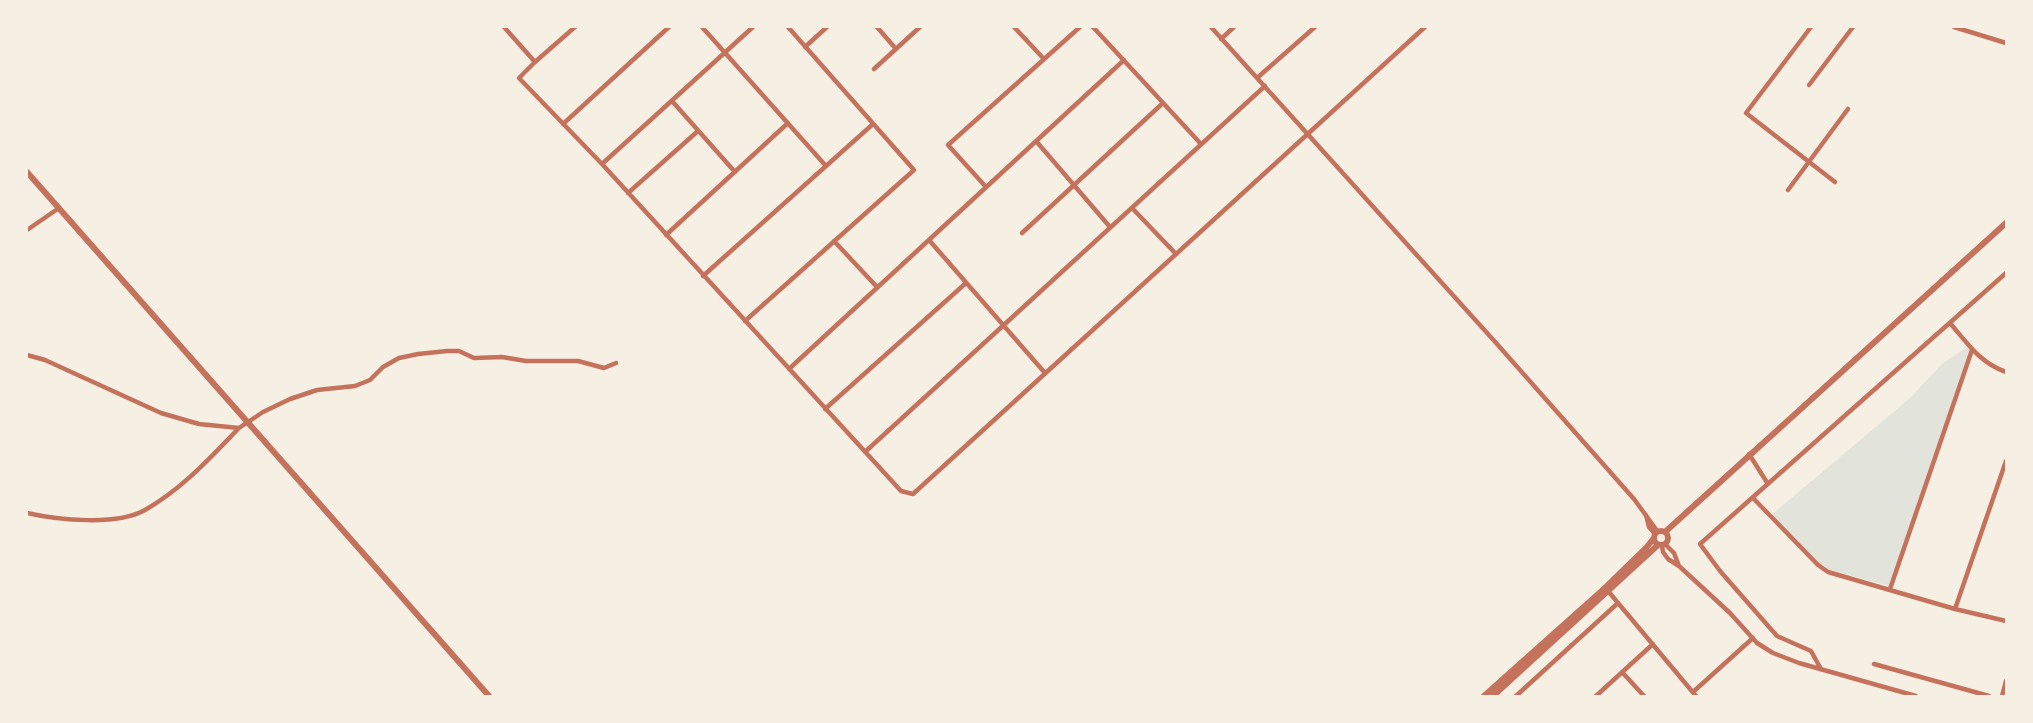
<!DOCTYPE html>
<style>
body{margin:0}
#map{position:relative;width:2033px;height:723px;overflow:hidden;background:#f6efe4;font-family:Jost,sans-serif}
canvas{display:block}
.frame{position:absolute;inset:0;border:28px solid #f6efe4;pointer-events:none}
</style>
<div id="map">
<canvas width="2033" height="723"></canvas>
<div class="frame"></div>
</div>
<script>
const c = document.querySelector('canvas').getContext('2d');
c.lineJoin = 'round';
function paint(path, color) { c.fillStyle = color; c.fill(path, 'evenodd'); }
function trace(path, color, width, dash) { c.strokeStyle = color; c.lineWidth = width; c.lineCap = dash ? 'butt' : 'round'; c.setLineDash(dash || []); c.stroke(path); }
paint(new Path2D(`
 M1969,346L1970,350L1889,586L1820,567L1770,516L1910,398L1943,363Z`), '#e2e4dc');
trace(new Path2D(`
 M504,27L535,62L575,27
 M702,27L826,166
 M877,27L896,49
 M1014,27L1044,59
 M1093,27L1201,144
 M1211,27L1497,344L1634,499L1658,532
 M1811,27L1746,113L1835,182
 M1954,27L2006,43
 M1221,39L1234,27
 M805,47L827,27
 M535,62L519,78L602,164L901,491L913,494L1425,27
 M874,69L920,27
 M1257,78L1315,27
 M1809,85L1853,27
 M672,101L735,172
 M563,124L669,27
 M1036,141L1110,227
 M602,164L753,27
 M986,187L948,145L1080,27
 M1788,190L1848,109
 M628,193L698,131
 M1132,208L1176,254
 M27,230L59,208
 M1022,233L1163,103
 M666,235L788,123
 M929,240L1045,373
 M834,241L877,287
 M703,276L873,124
 M745,321L914,170L788,27
 M1950,323C1967,343 1980,363 2006,372
 M27,355L45,360L161,413L199,424L239,428L263,412L290,399L317,390L355,386L370,380L383,367L399,358L418,354L447,351H459L474,358L502,357L526,361H578L604,368L616,363
 M789,369L1124,60
 M825,409L966,283
 M865,452L1265,86
 M1749,454L1768,484
 M1753,498L1818,565L1828,572L1955,609L2006,621
 M27,513C58,520 117,526 145,510C182,489 210,458 239,428
 M1646,515L1649,527L1655,534
 M1666,545L1674,553L1679,566
 M1662,546L1663,552L1668,559L1679,566L1730,613L1757,643L1773,653L1799,663L1916,696
 M1890,589L1972,350
 M1608,591L1696,696
 M1955,609L2006,461
 M1874,664L1989,696
 M1821,669L1811,651L1777,636L1720,571L1700,544L2006,273
 M1622,672L1644,696
 M1693,692L1753,638
 M1516,696L1618,603
 M1596,696L1653,644
 M2002,696L2006,681`), '#c5725c', 4.5);
trace(new Path2D(`
 M27,172L489,696
 M1654 538a7 7 0 1 1 14 0a7 7 0 1 1-14 0Z
 M1665,532L2006,223
 M1484,696L1605,588L1646,548L1654,538
 M1493,696L1658,545`), '#c5725c', 6);
</script>
